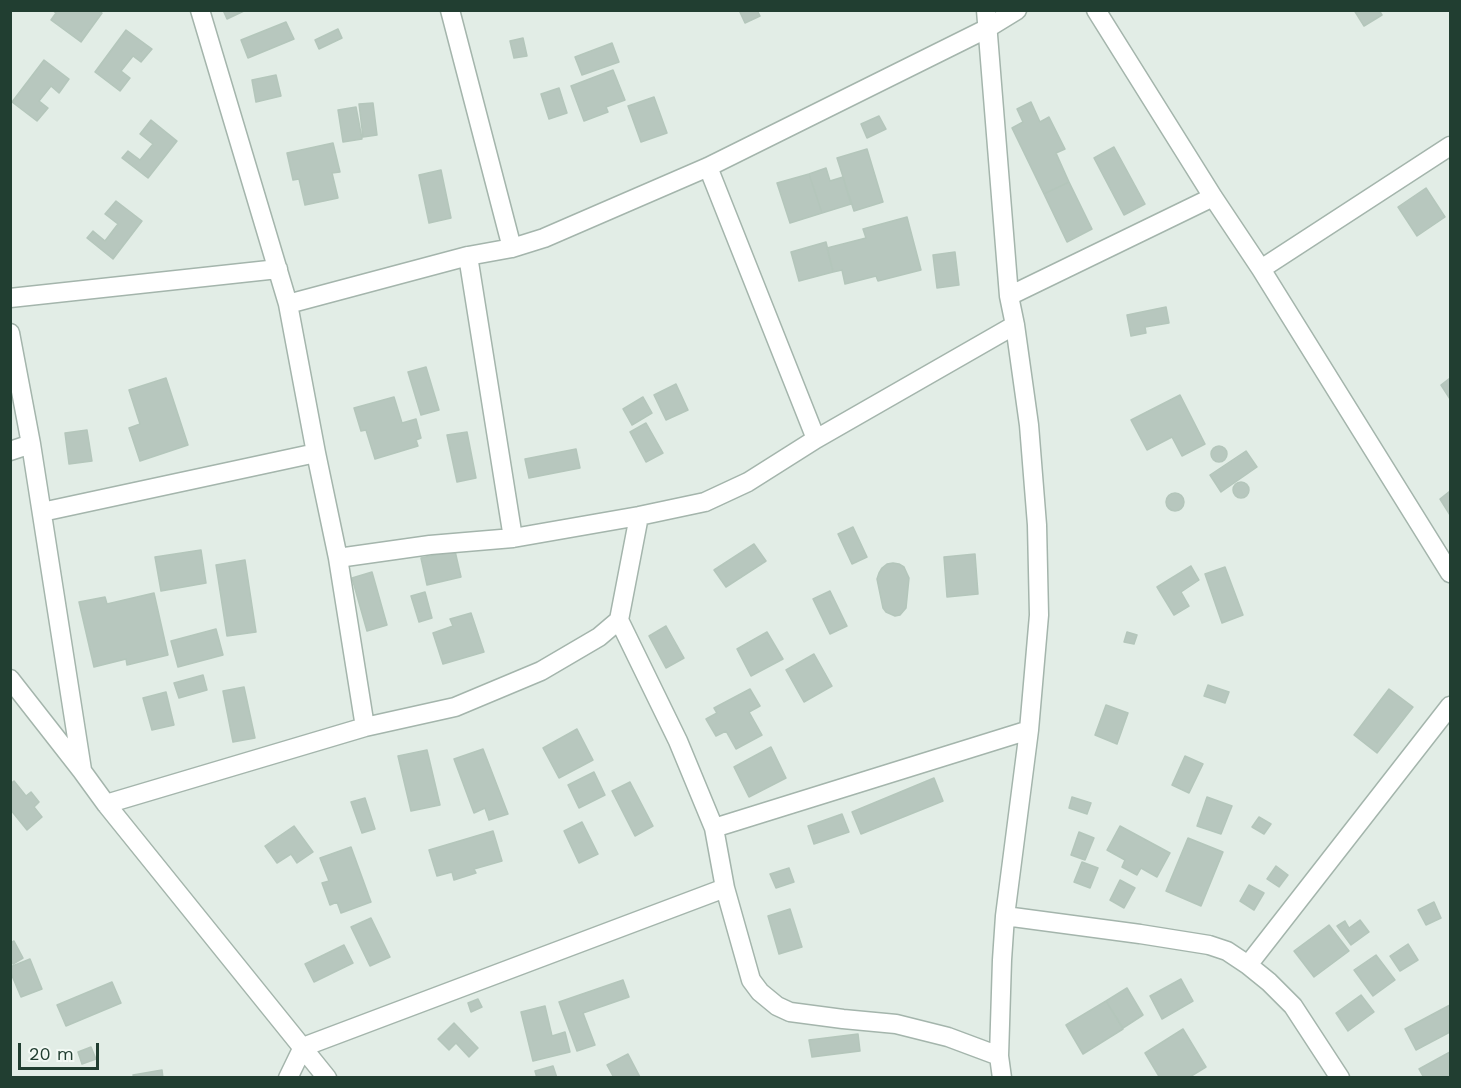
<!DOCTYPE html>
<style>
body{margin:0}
#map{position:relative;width:1461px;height:1088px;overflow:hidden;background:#e2ede6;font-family:"Work Sans",sans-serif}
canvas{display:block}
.frame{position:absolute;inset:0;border:12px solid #213e31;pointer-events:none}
.scale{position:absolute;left:18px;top:1043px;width:81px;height:27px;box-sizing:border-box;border:3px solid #213e31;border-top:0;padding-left:8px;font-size:18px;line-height:21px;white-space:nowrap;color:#213e31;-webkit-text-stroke:4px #f2f9f4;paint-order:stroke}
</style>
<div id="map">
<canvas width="1461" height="1088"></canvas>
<div class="frame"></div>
<div class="scale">20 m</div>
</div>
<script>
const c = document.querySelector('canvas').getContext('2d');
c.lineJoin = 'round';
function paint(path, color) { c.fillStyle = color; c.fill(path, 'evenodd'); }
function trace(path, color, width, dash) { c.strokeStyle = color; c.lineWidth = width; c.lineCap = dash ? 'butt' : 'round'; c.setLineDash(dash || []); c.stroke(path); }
const building = new Path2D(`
 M52,10H98L102,13L81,42L51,20L56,13Z
 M223,10H246L227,19Z
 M739,10H757L760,16L745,23Z
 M1354,10H1379L1382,15L1364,26Z
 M286,22L294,39L248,58L241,40Z
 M338,29L342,38L319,49L315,40Z
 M126,30L152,49L141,62L133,56L121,71L130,78L120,91L95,72Z
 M523,38L527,56L514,58L510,41Z
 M612,43L619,62L582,75L575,57Z
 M44,60L69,79L59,93L51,86L39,101L48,108L37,121L12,102Z
 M613,70L625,100L606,107L608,112L584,121L571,86Z
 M276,75L281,96L256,102L252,80Z
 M559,88L567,113L549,119L541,94Z
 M654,97L667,133L641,142L628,106Z
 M1031,102L1040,122L1049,117L1065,149L1056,153L1069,182L1044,194L1012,128L1023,122L1017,109Z
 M373,103L377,135L363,137L359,104Z
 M356,107L362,139L343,142L338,110Z
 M879,116L886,129L867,138L861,124Z
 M151,120L177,141L148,178L122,158L128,151L140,160L153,144L140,134Z
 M333,143L340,172L332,173L338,198L305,205L299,179L293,180L287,153Z
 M1114,147L1145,204L1124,215L1094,158Z
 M867,149L883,202L854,211L837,158Z
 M826,168L830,181L843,177L851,204L822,213L809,174Z
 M441,170L451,218L429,223L419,175Z
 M809,174L822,213L790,223L777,183Z
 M1069,182L1092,229L1067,242L1044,194Z
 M1426,188L1445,217L1417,236L1398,207Z
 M116,201L142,221L113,259L87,238L93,231L105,241L118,224L105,214Z
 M907,217L921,270L878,281L876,276L845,284L842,270L833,272L827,248L866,238L863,229Z
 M826,242L833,272L799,281L791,252Z
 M955,252L959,285L937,288L933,255Z
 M1166,307L1169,323L1145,327L1146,333L1131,336L1127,315Z
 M426,367L439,410L421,415L408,372Z
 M166,378L188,445L140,461L129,428L140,424L129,390Z
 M1450,378V399L1441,385Z
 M676,384L688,410L666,420L654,395Z
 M1180,395L1205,444L1182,456L1172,437L1147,450L1131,420Z
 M394,397L402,423L416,419L421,438L416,440L418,446L375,459L366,430L361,431L354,408Z
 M643,397L652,413L632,425L623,409Z
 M646,423L663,453L646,462L630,432Z
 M87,430L92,461L69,464L65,433Z
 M467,432L476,478L457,482L447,435Z
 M1211 454a8 8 0 1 1 16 0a8 8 0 1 1-16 0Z
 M576,449L580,468L529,478L525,459Z
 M1246,451L1257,467L1221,492L1210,475Z
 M1233 490a8 8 0 1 1 16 0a8 8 0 1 1-16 0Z
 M1450,491V515L1440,499Z
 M1166 502a9 9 0 1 1 18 0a9 9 0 1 1-18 0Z
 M853,527L867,557L852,564L838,534Z
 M754,544L766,561L726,587L714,570Z
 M201,550L206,583L161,591L155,557Z
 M455,551L461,577L427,585L421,558Z
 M975,554L978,594L947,597L944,557Z
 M245,560L256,632L227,636L216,565Z
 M893,563L899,564L904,567L909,578L906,608L900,615L895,616L886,612L883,608L877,579L879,573L882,568L887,564Z
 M1191,566L1199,580L1181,592L1189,606L1174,615L1157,587Z
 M1225,567L1243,615L1222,623L1205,574Z
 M372,572L387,625L367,631L352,578Z
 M830,591L847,626L830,634L813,599Z
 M425,592L432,618L419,622L411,596Z
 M154,593L168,655L127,665L126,659L94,667L79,602L105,597L107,604Z
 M471,613L484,652L443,664L433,633L453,626L450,619Z
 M666,626L684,658L666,668L649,636Z
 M216,629L223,655L178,667L171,641Z
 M767,632L783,659L751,676L737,649Z
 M1127,632L1137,635L1134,644L1124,642Z
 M814,654L832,686L804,702L786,670Z
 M203,675L207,690L179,698L174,683Z
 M1208,685L1229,692L1225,703L1204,696Z
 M244,687L255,738L233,742L223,691Z
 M750,689L760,706L749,712L762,735L736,749L726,731L716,736L706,719L717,713L714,708Z
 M1389,689L1413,707L1377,753L1354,735Z
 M166,692L174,725L152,730L143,698Z
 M1106,705L1128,713L1117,744L1095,735Z
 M577,729L593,760L559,778L543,748Z
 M771,747L786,778L749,797L734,767Z
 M483,749L508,814L489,820L485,808L474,813L454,759Z
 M427,750L440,805L411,811L398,756Z
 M1185,756L1203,764L1189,793L1172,785Z
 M594,772L605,795L579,808L568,785Z
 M934,778L943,801L861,834L852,812Z
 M14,781L26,796L31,792L39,802L34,807L42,817L27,830L10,809V784Z
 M630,782L653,826L635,836L612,791Z
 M1072,797L1091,803L1087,814L1069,808Z
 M1207,797L1232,806L1221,834L1197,826Z
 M365,798L375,829L362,833L351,802Z
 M842,814L849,832L814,844L808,826Z
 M1259,817L1271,824L1264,834L1252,827Z
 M582,822L598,854L579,863L564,831Z
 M294,826L313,852L297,863L291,854L277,863L265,846Z
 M1120,826L1170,853L1157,877L1141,868L1137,875L1122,867L1125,860L1107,850Z
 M493,831L502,861L474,869L476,873L454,880L452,872L437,876L429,850Z
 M1079,832L1094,838L1085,860L1071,855Z
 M1188,838L1223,852L1201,906L1166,891Z
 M351,847L371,902L341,913L337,902L330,905L322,883L329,881L320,858Z
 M1082,862L1098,868L1090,888L1074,882Z
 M1276,866L1288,875L1279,887L1267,879Z
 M789,868L794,882L776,888L770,874Z
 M1120,880L1135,888L1124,908L1110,900Z
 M1249,885L1264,893L1254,910L1240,901Z
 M1434,902L1441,918L1426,925L1418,910Z
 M790,909L802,947L779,954L768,916Z
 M371,918L390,957L370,966L351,927Z
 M1360,920L1369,932L1351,945L1337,926L1345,921L1349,928Z
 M1329,925L1349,951L1314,977L1294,951Z
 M14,941L23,958L13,964L10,959V943Z
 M1408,944L1418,960L1400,971L1390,956Z
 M344,945L353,963L314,982L305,964Z
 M1376,955L1395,980L1373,996L1354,970Z
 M30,959L42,989L21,997L10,971V967Z
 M1181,979L1193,1001L1162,1019L1150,996Z
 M623,980L629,997L583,1013L595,1045L577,1051L559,1002Z
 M112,982L121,1003L66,1026L57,1005Z
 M1127,988L1143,1015L1123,1028L1106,1001Z
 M1361,995L1374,1012L1348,1031L1336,1013Z
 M478,999L482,1007L471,1012L468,1003Z
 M1106,1001L1123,1029L1083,1054L1066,1025Z
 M1450,1005V1032L1416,1050L1405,1029Z
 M545,1006L552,1036L565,1032L570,1052L533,1061L521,1012Z
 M454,1023L478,1048L469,1057L456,1043L449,1050L438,1039Z
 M1183,1029L1206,1067L1188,1078H1160L1145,1053Z
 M858,1034L860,1051L812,1057L809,1040Z
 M91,1047L96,1059L82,1064L78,1052Z
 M1450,1052V1077L1424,1078L1419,1069Z
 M628,1054L640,1077L614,1078L607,1065Z
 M553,1066L557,1078H537L535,1071Z
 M162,1070L163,1078H134L133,1075Z`);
paint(building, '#b7c7be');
trace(building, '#b4c6bb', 1.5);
const minor = new Path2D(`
 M200,10L288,304L316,453L338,558L365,727
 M450,10L512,248
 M986,10L1009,296L1015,325L1029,425L1037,525L1039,615L1029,730L1005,916L1002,960L999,1056L1002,1078
 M1096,10L1213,197L1261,269L1450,573
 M708,167L816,439
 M468,256L513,538
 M1261,269L1450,146
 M1009,296L1213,197
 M10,298L278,269
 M288,304L468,256L512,248L544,238L708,167L986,29L1017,10
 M10,333L31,444L82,770
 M10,451L31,444
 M42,512L316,453
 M639,516L619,620L678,741L714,828L725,888L751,980L760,992L777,1006L790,1012L843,1019L896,1024L948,1037L999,1056
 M338,558L430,545L513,538L639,516L705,502L748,482L816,439L1015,325
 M10,679L82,771L106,804L327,1078
 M106,804L365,727L455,707L541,671L599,637L619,620
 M714,828L1029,730
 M1005,916L1140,934L1209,945L1227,951L1248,965L1269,982L1293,1006L1340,1078
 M1248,965L1450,706
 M288,1078L303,1047L725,888`);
trace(minor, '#a4b5ac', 21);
trace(minor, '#fff', 18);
</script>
